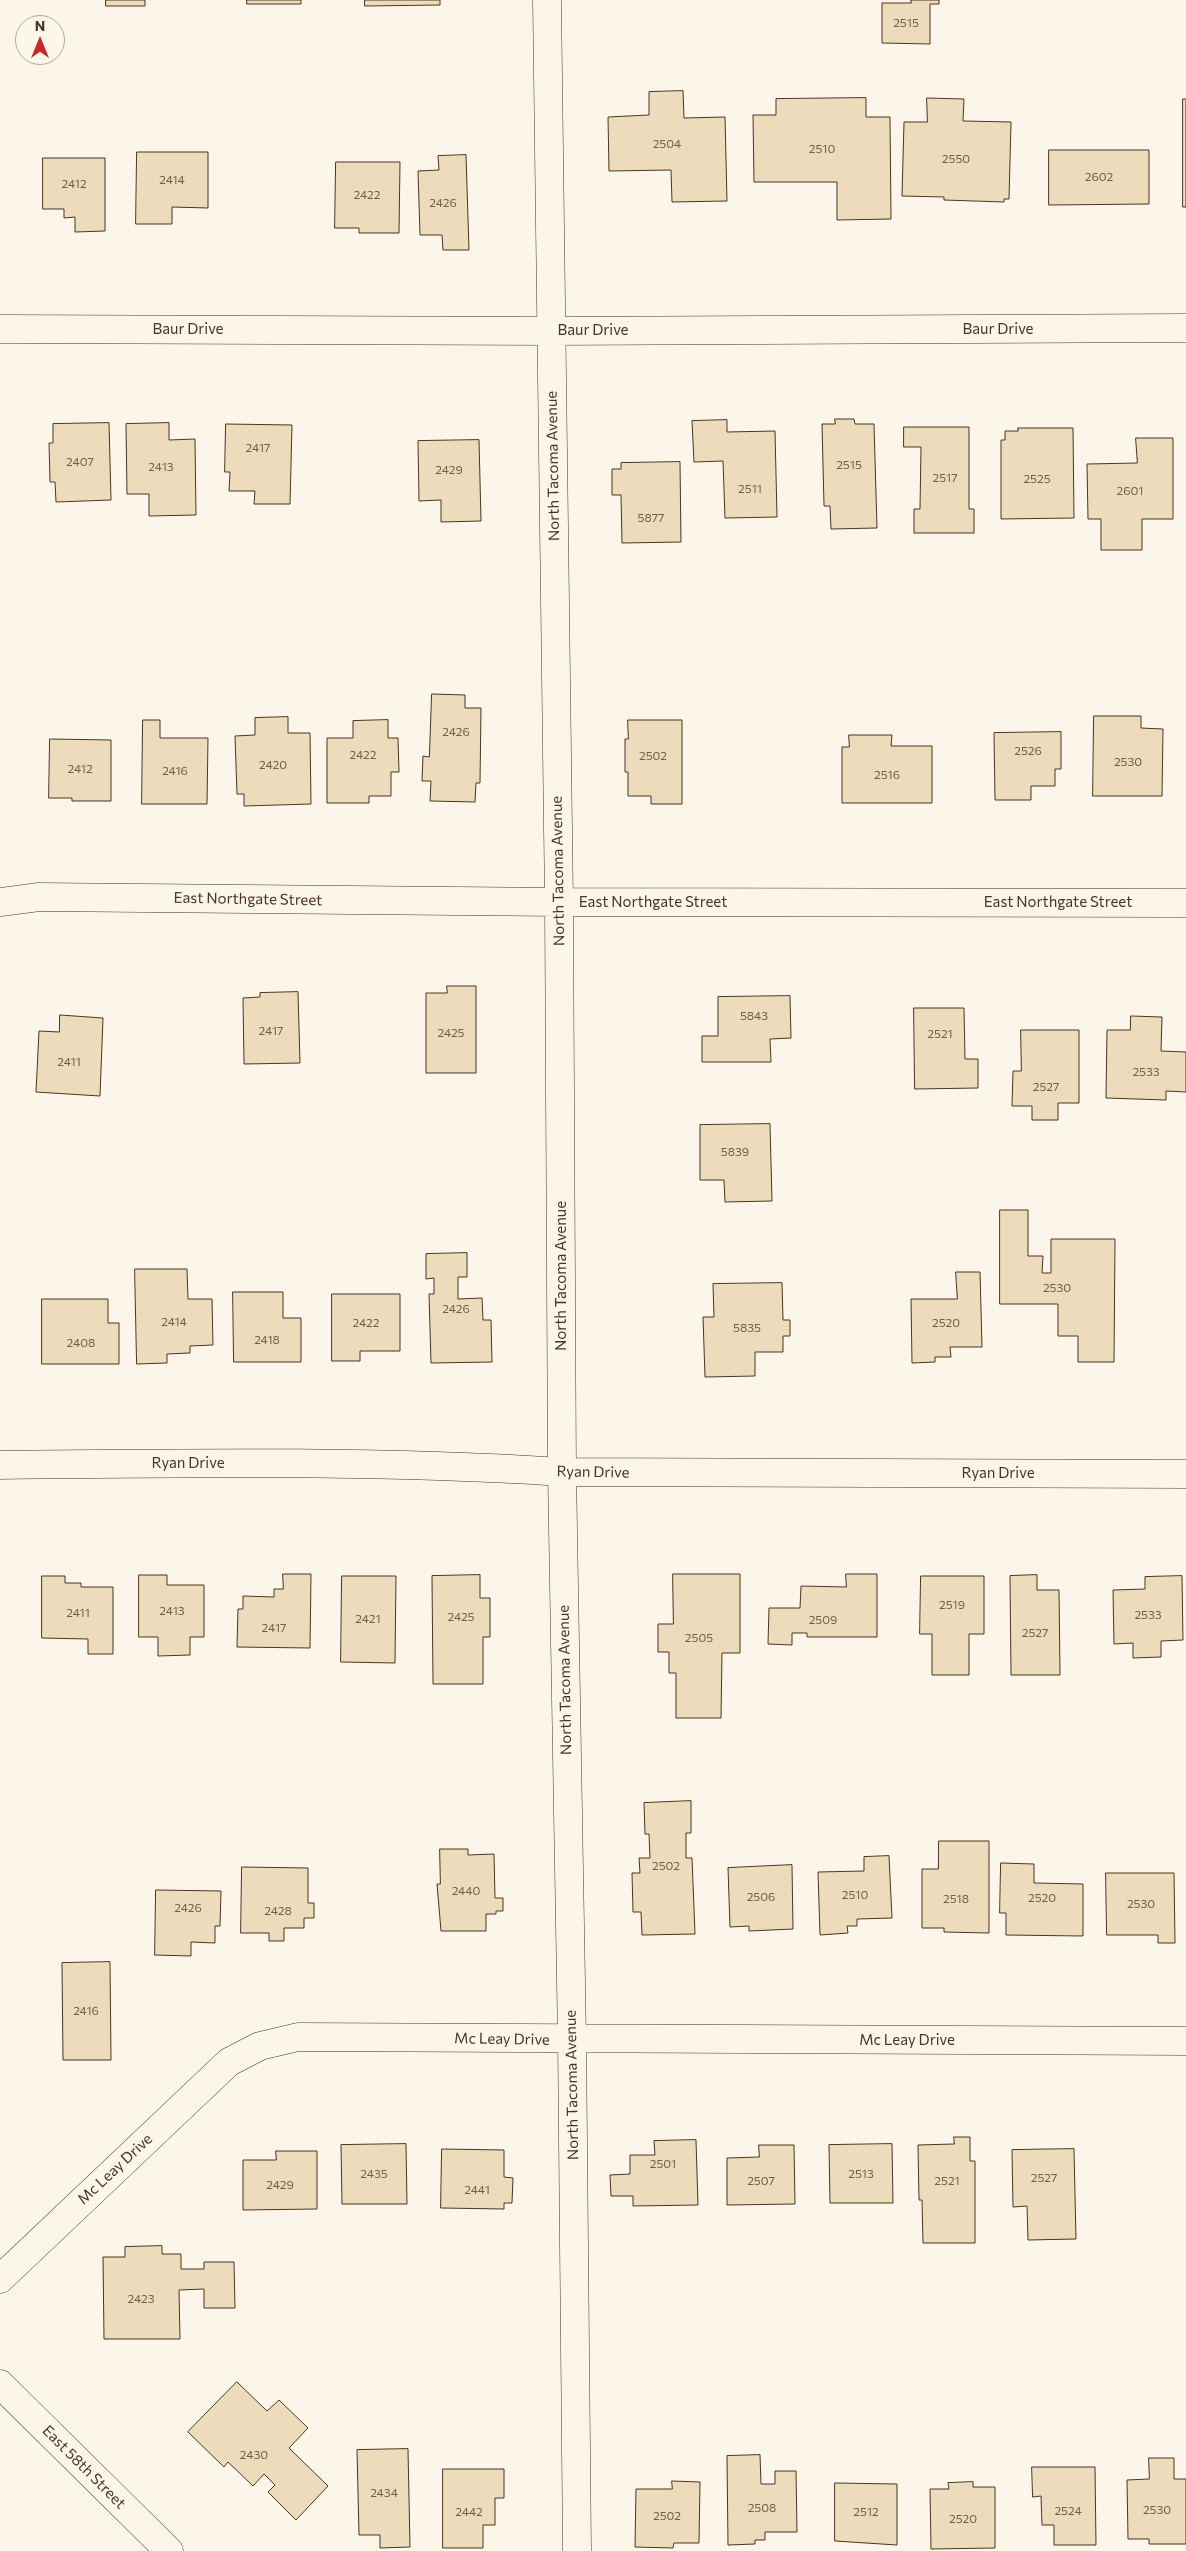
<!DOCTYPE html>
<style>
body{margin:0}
#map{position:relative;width:1186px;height:2551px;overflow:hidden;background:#fbf6e9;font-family:Commissioner,sans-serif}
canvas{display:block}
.north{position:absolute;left:15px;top:15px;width:50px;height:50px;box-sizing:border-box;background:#fbf6e9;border:1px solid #b4a999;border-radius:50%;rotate:0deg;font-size:14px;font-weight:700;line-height:20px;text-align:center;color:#4a3520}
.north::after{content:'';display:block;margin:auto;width:18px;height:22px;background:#c62828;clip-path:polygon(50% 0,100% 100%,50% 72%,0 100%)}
</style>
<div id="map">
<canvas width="1186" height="2551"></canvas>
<div class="north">N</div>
</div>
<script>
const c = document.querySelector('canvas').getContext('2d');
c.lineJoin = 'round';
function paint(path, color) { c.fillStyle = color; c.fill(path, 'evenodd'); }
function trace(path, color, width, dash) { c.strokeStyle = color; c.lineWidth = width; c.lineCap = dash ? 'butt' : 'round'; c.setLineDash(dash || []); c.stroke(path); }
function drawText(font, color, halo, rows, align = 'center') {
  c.font = font + ' Commissioner,sans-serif'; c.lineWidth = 4; c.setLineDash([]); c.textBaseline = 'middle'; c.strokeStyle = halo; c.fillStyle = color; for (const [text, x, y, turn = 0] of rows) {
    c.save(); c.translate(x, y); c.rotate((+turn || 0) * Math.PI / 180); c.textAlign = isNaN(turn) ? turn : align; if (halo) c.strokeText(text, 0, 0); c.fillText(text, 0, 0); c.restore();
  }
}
const building = new Path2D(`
 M106,0H145V6H106Z
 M247,0H301V4H247Z
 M365,0H440V5L365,6Z
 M911,0H939V4H930V44L882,43V3H911Z
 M683,91L684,118L725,117L727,201L672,202L671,170L609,171L608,117L649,115V92Z
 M866,98V117H890L891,219L837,220V182H754L753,115H776V99Z
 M927,98L964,99L963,121L1011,122L1009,199H1004V202L944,200V197L902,196L904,122H927Z
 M1183,99H1186V207H1183Z
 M1049,150H1149V204L1049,205Z
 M137,152H208V208L172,207V224H136Z
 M466,155L469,250H443L442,235H420L418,171L439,170L438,156Z
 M43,158H105V231L75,232V217L64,218V209H43Z
 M336,162H400L399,233H359V228H335Z
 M835,419H854L855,424H874L877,528L831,529L830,506H824L822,424H835Z
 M727,420V432L775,431L777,517L725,518L723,461L694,462L692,421Z
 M109,423L111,500L56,502L55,482H50L49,443H53V424Z
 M169,423V440L195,439L196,515L149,516V494H127L126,424Z
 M226,424L292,425L290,504H254L255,491H229L230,472H225Z
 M904,427H969V509H974V533H914V509H920L921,447H904Z
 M1018,428H1073L1074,518L1001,519V440H1005V431H1018Z
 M1136,438H1173V519H1142V550H1101V519H1088L1087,464L1137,463Z
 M479,440L481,521L441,522V500L419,501L418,441Z
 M680,462L681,542L622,543L621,495H612V469H621V463Z
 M432,694L465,695V708H481L480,783H476L475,802L430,801L431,781H422L423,756L429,757Z
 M1094,716H1141V728L1163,729L1162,796H1093Z
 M288,717V733H310L311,804L244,806V794H237L235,736L255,735V718Z
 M143,720H160V738H208L207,804H142Z
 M388,720V738H398L399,772H391V796H369V803H327V738H353V721Z
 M628,720H682V804H651V796H628V772H625V739H628Z
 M1061,732V769H1055V786H1031V800H995L994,733Z
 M849,735H892L891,746H932V803H842V747H849Z
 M50,739L111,740V801H72V798H49Z
 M447,986H476V1073H426V993H447Z
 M298,992L300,1063L244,1064L243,998L260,997V993Z
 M790,996L791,1038L770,1039L771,1062H702V1036H718V997Z
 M914,1008H964L965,1059H978V1088L915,1089Z
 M60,1015L103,1018L100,1096L36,1092L39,1031L59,1032Z
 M1131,1016L1162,1017L1161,1051L1186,1052V1092L1166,1091V1100L1106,1098L1107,1030H1130Z
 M1021,1030H1079V1103H1058V1120H1032V1106H1012L1013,1071H1021Z
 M770,1124L772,1201L725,1202L724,1180H700V1125Z
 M1000,1210H1028V1256H1043L1042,1273H1051V1239H1115L1114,1362H1078V1336H1058V1304H1000Z
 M467,1253V1277H458V1299L482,1298L483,1320H491L492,1362L431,1363L429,1294H434V1278L426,1279V1254Z
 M135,1269H187L188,1299H212L213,1345L190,1346V1353L167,1354V1363L137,1364Z
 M956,1272H980L982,1347H950L951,1357H935V1362L912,1363L911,1299H957Z
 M782,1283L783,1320H790V1336H783V1352H755V1376L705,1377L703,1317H714L713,1284Z
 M233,1292H283V1318H301V1362H234Z
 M332,1294H400V1351H360V1361H332Z
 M42,1299H108V1323H119V1364H42Z
 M283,1574H311L310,1648L237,1647L238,1609H243V1596L274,1597V1589H283Z
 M673,1574H740V1653H722L721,1718H676V1673H669V1652H658V1624H673Z
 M846,1574H877V1637H807V1633H792V1645L768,1644L769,1608H800L801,1586L846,1587Z
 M139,1575H167V1585H204V1637H190V1655L158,1656V1637H139Z
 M480,1575V1598H490V1637H483V1684H433L432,1576Z
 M1037,1575V1590H1059L1060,1675H1011L1010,1576Z
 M42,1576H65V1583H81V1587H113V1654H88V1639L42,1638Z
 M342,1576H396L395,1663L341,1662Z
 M921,1576H984V1634H969V1675H932V1634H920Z
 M1182,1576L1183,1640L1161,1641V1657L1133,1658V1643L1114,1644L1113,1590L1145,1589V1577Z
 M691,1801V1833H686V1858H692L695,1934L642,1935L641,1912H633L632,1873H640L639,1858H650L649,1834H645L644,1803Z
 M939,1841H989V1933L944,1932V1928H922V1869H938Z
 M440,1849H468V1855L494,1854L495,1898H503V1911H496V1914H486V1931H441L437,1884H440Z
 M889,1856L892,1918L857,1919V1926H847L848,1933L820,1935L818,1872L864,1871V1857Z
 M1001,1863L1034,1864V1883L1083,1884V1936L1006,1935V1913H1000Z
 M792,1865L793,1929L749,1931V1926L730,1927L728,1868Z
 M242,1867L308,1868V1903H314V1918H304V1928H284V1941H269V1933H241Z
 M1106,1873H1174L1175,1943H1158V1935H1107Z
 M156,1890L221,1891L220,1926H215V1943L191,1942V1956L155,1955Z
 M110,1962L111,2060H63L62,1963Z
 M954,2137H970V2161H975V2243H923L922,2200H919L918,2145L954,2144Z
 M696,2140L698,2205L633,2206V2196H611L610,2175L630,2174V2155H655L654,2141Z
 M406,2144L407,2204H342L341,2145Z
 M892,2144L893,2203H830L829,2145Z
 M759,2145H794L795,2204L727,2205V2158L759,2157Z
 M442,2149L504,2150V2177L513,2178L512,2203H504V2209L441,2208Z
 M1074,2149L1076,2239L1028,2240L1027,2206L1013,2207L1012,2150Z
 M276,2151H317V2209L243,2210V2160H276Z
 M162,2246V2254H181V2269H204V2262H234L235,2308H204V2289L179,2290L180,2339H104L103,2257H125V2247Z
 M237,2382L267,2411L279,2400L308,2428L289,2448L328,2486L296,2520L268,2492L275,2485L264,2474L253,2486L228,2462L224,2467L188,2432Z
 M408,2449L410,2547L380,2548V2535H359L357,2450Z
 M760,2455L761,2484H775V2471H796L797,2532H765V2540H755V2544L728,2545L727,2456Z
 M1149,2458H1174V2479H1186V2544H1149V2539H1128L1127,2480L1149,2479Z
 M1032,2467H1095L1096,2545H1054V2525H1042L1041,2496L1033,2497Z
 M443,2469H504V2498H495V2525H483V2548H443Z
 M672,2481L700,2482L699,2543H674L673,2548L635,2547L636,2489H672Z
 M973,2482V2487H995V2548L931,2549L930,2489H949L948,2483Z
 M835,2483L897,2484V2545L835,2541Z`);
paint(building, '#ecdcbc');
trace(building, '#4a3520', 1);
const minor = new Path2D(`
 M547,0L559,902L562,1472L572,2039L577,2551
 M0,329L551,331L1186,328
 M0,902L39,897L559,902L1186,903
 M0,1465C187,1463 375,1460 562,1472L1186,1474
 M0,2279L229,2062L260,2046L298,2037L1186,2041
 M0,2384L169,2551`);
trace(minor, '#4a3520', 29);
trace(minor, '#fbf6e9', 28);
drawText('12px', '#725f47', null, [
 ["2515",906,23],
 ["2504",667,144],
 ["2510",822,149],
 ["2550",956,159],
 ["2602",1099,177],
 ["2414",172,180],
 ["2412",74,184],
 ["2422",367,195],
 ["2426",443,203],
 ["2417",258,448],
 ["2407",80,462],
 ["2515",849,465],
 ["2413",161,467],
 ["2429",449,470],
 ["2517",945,478],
 ["2525",1037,479],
 ["2511",750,489],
 ["2601",1130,491],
 ["5877",651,518],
 ["2426",456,732],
 ["2526",1028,751],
 ["2422",363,755],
 ["2502",653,756],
 ["2530",1128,762],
 ["2420",273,765],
 ["2412",80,769],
 ["2416",175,771],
 ["2516",887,775],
 ["5843",754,1016],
 ["2417",271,1031],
 ["2425",451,1033],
 ["2521",940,1034],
 ["2411",69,1062],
 ["2533",1146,1072],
 ["2527",1046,1087],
 ["5839",735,1152],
 ["2530",1057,1288],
 ["2426",456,1309],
 ["2414",174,1322],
 ["2422",366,1323],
 ["2520",946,1323],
 ["5835",747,1328],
 ["2418",267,1340],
 ["2408",81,1343],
 ["2519",952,1605],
 ["2413",172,1611],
 ["2411",78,1613],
 ["2533",1148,1615],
 ["2425",461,1617],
 ["2421",368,1619],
 ["2509",823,1620],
 ["2417",274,1628],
 ["2527",1035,1633],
 ["2505",699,1638],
 ["2502",666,1866],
 ["2440",466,1891],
 ["2510",855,1895],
 ["2506",761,1897],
 ["2520",1042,1898],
 ["2518",956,1899],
 ["2530",1141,1904],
 ["2426",188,1908],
 ["2428",278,1911],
 ["2416",86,2011],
 ["2501",663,2164],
 ["2435",374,2174],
 ["2513",861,2174],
 ["2527",1044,2178],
 ["2507",761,2181],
 ["2521",947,2181],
 ["2429",280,2185],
 ["2441",477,2190],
 ["2423",141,2299],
 ["2430",254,2455],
 ["2434",384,2493],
 ["2508",762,2508],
 ["2530",1157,2510],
 ["2524",1068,2511],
 ["2442",469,2512],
 ["2512",866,2512],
 ["2502",667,2516],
 ["2520",963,2519]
]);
drawText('15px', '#4a3520', '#fbf6e9', [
 ["Baur Drive",188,329],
 ["Baur Drive",998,329],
 ["Baur Drive",593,330],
 ["North Tacoma Avenue",553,466,-91],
 ["North Tacoma Avenue",558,871,-91],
 ["East Northgate Street",248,899,1],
 ["East Northgate Street",653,902],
 ["East Northgate Street",1058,902],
 ["North Tacoma Avenue",561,1276,-90],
 ["Ryan Drive",188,1463],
 ["Ryan Drive",593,1472,1],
 ["Ryan Drive",998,1473],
 ["North Tacoma Avenue",565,1680,-91],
 ["Mc Leay Drive",502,2039,1],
 ["Mc Leay Drive",907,2040],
 ["North Tacoma Avenue",572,2085,-91],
 ["Mc Leay Drive",115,2169,-43],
 ["East 58th Street",84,2467,45]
]);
</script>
